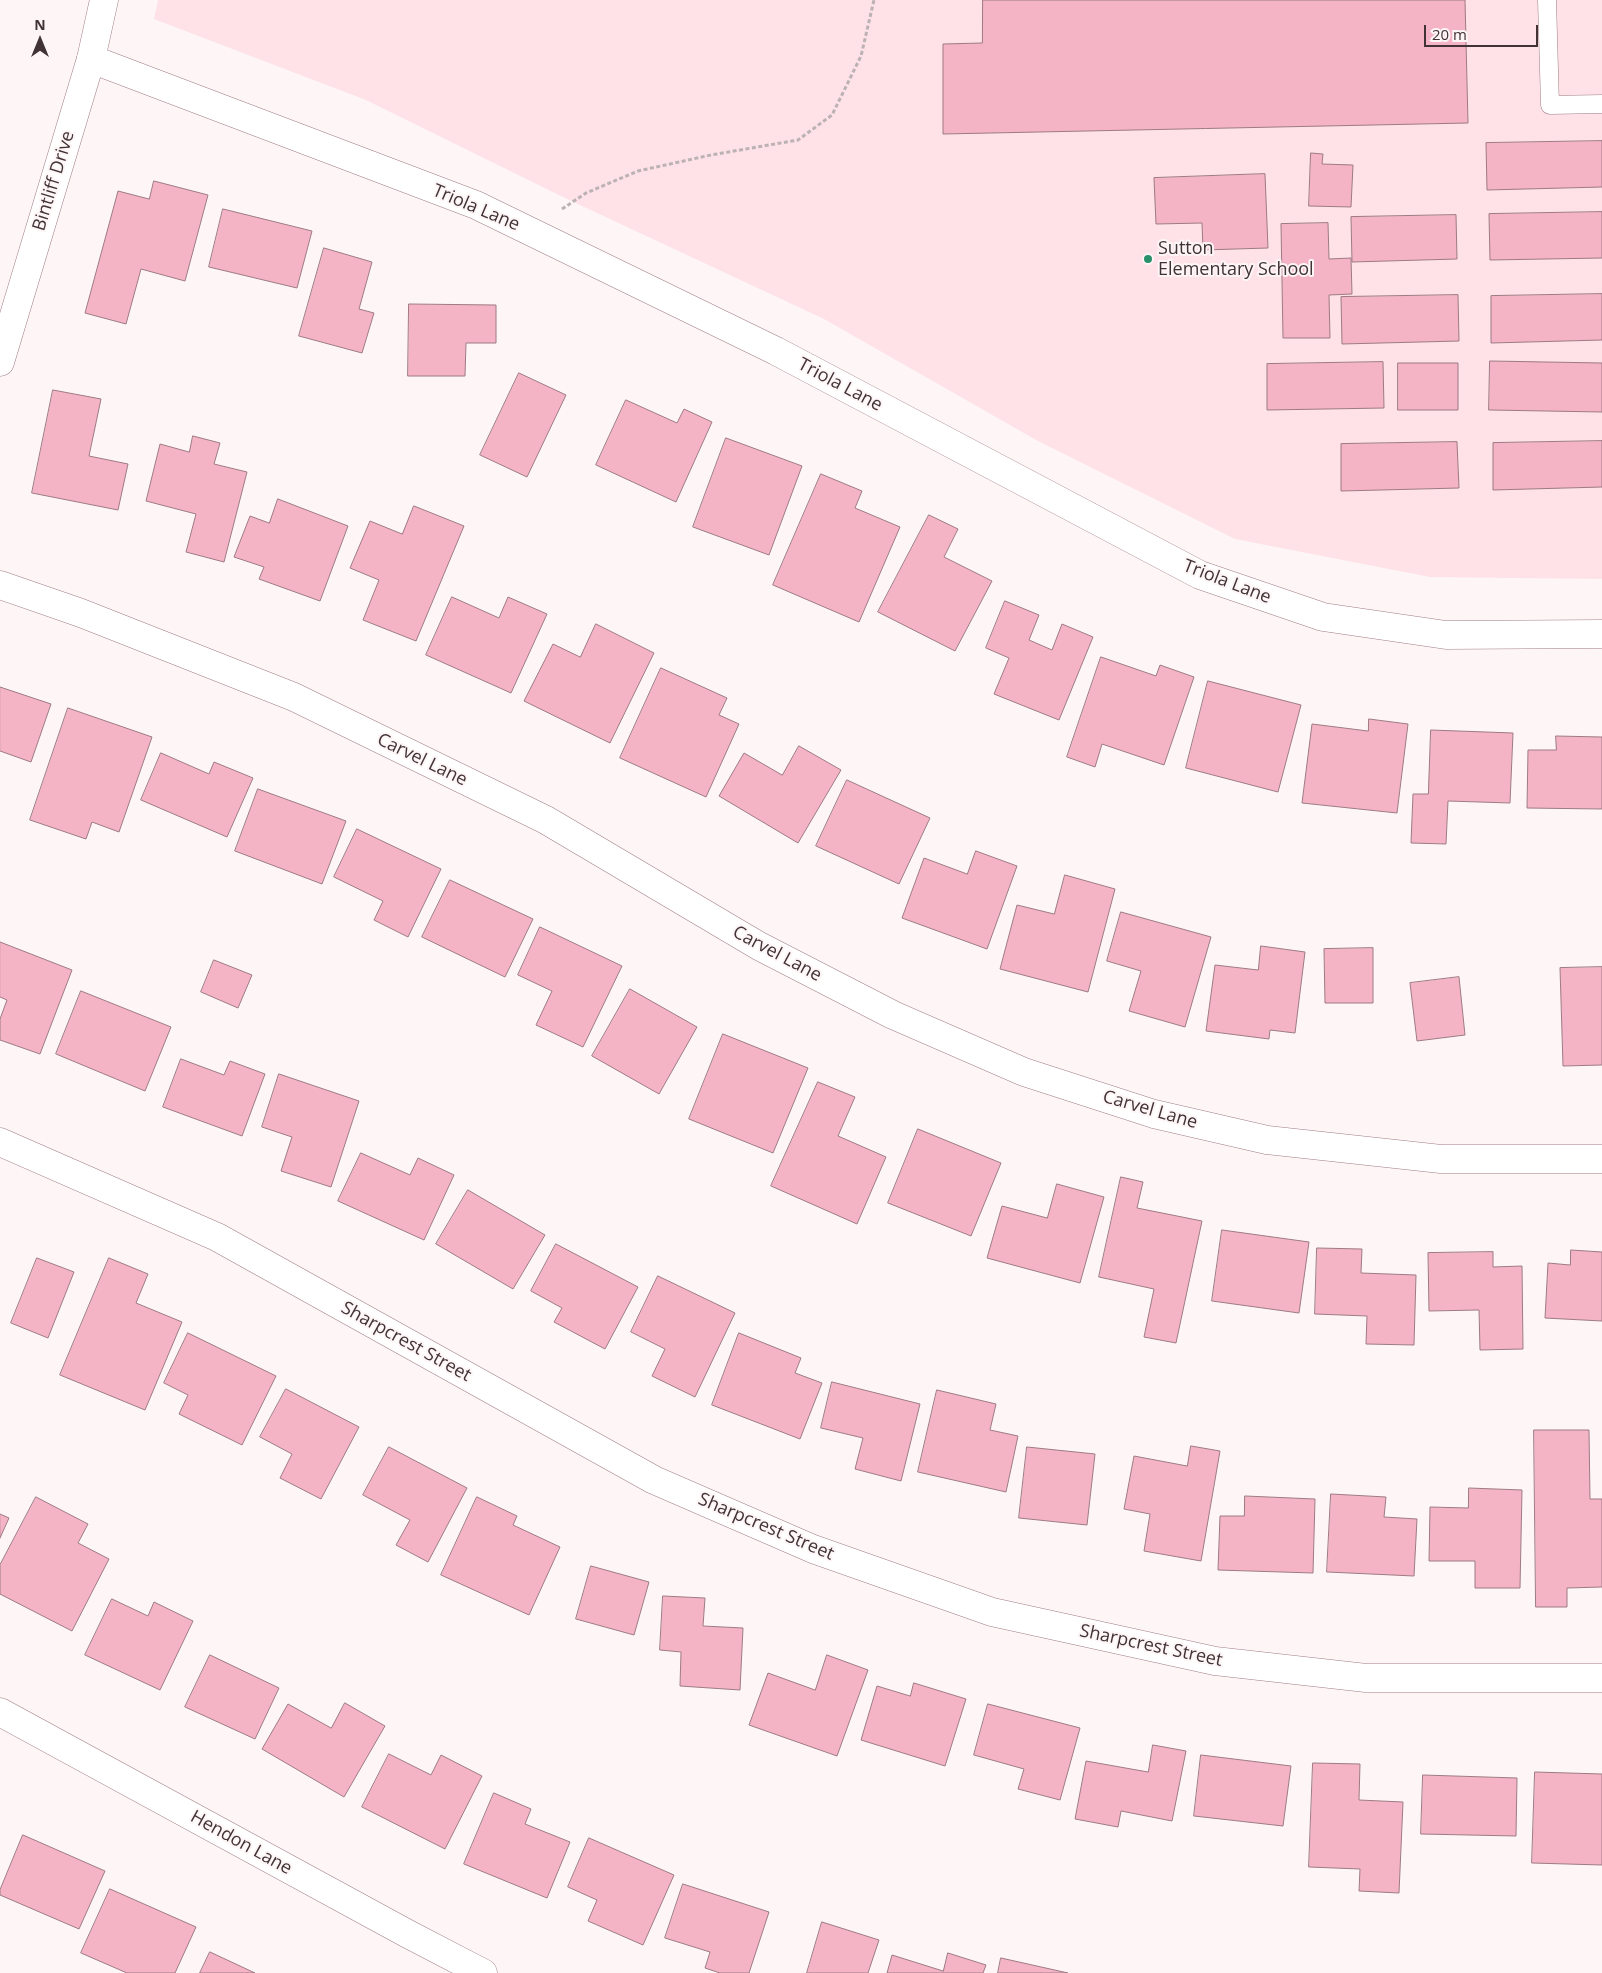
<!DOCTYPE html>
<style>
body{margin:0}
#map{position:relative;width:1602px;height:1973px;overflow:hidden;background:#fdf5f6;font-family:"Open Sans",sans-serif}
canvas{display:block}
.north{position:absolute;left:15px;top:15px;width:50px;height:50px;-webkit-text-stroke:4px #fdf5f6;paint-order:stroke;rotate:0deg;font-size:14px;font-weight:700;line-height:20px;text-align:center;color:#413236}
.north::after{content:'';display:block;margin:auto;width:18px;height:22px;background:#413236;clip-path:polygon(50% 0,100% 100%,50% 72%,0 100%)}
.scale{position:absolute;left:1424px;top:25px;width:114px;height:22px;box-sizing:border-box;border:2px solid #413236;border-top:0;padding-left:6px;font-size:15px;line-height:18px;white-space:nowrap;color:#413236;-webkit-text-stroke:4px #fdf5f6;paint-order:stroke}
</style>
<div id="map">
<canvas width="1602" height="1973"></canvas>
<div class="north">N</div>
<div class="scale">20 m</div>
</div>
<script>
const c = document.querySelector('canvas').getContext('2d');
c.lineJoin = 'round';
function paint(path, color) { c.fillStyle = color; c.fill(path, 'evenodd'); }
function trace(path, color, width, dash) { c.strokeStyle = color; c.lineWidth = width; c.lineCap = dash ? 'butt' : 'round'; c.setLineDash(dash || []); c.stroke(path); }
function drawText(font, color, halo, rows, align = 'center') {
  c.font = font + ' "Open Sans",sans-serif'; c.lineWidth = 4; c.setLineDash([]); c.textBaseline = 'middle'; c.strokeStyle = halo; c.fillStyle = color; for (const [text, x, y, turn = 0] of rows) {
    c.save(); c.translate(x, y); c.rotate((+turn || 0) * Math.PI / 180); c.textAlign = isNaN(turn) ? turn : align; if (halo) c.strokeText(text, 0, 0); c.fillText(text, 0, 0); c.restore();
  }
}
paint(new Path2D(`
 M158,0H1602V579L1430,577L1235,539L1038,441L824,319L565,198L366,100L154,19Z`), '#fee2e8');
const building = new Path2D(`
 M983,0H1465L1468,123L943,134V44L982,43Z
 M1602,141V187L1487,190L1486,143Z
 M1311,153L1323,154L1322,164L1353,165L1351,207L1309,206Z
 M1265,174L1268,248L1203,250L1202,223L1156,224L1154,178Z
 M154,181L208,195L185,281L141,269L126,324L85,313L118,191L149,199Z
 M223,209L312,231L297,288L209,267Z
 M1602,212V258L1490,260L1489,214Z
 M1456,215L1457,259L1352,262L1351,217Z
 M1328,223L1329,259L1351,258L1352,294L1329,295L1330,338H1283L1281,224Z
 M324,248L372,262L359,309L374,313L362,353L299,336Z
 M1602,294V340L1491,343V296Z
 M1458,295L1459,341L1342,344L1341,297Z
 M409,304L496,305V343H466L465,376H408Z
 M1490,361L1602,363V412L1489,410Z
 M1383,362L1384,408L1267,410V364Z
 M1398,363H1458V410H1398Z
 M519,373L566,395L527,477L480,455Z
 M53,390L101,399L89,456L128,464L118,510L32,493Z
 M626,400L677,423L684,409L712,422L676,502L596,465Z
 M193,436L220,443L214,464L247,472L224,562L186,552L196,514L146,501L160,444L189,452Z
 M726,438L802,466L769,555L693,527Z
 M1602,441V487L1493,490V443Z
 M1457,442L1459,488L1341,491V444Z
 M821,474L862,491L855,508L900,527L859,622L773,585Z
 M278,499L348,526L320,601L259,579L264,567L234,557L250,516L269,523Z
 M414,506L464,526L416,641L363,620L379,580L350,568L370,521L402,534Z
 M929,515L958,529L944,557L992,581L955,651L878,612Z
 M452,597L499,618L508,597L547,614L511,693L426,655Z
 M1005,601L1039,615L1029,640L1052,650L1062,624L1093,637L1059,720L994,694L1009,658L986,648Z
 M596,624L654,653L610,743L524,701L553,644L580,657Z
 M1101,657L1156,676L1160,665L1194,677L1164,765L1102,744L1095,767L1067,757Z
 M661,668L727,698L719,715L739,724L706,797L620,758Z
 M1208,681L1301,705L1278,792L1186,768Z
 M0,687L51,704L31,762L0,751Z
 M68,708L152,737L119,832L92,822L86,839L30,820Z
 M1369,719L1408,724L1397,813L1302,803L1312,724L1368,731Z
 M1431,730L1513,733L1510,803L1448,801L1446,844L1411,843L1413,794H1428Z
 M1556,736L1602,737V809L1527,808L1528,750H1556Z
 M799,746L841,770L798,843L719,796L744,753L782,775Z
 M161,753L209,774L214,762L253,778L227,837L141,800Z
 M847,780L930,818L899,884L816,846Z
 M258,789L346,821L322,884L235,851Z
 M357,829L441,869L408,937L374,920L383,901L334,877Z
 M976,851L1017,866L987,949L902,918L924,858L967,874Z
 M1065,875L1115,889L1088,992L1000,969L1017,905L1054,914Z
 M450,880L533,919L505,977L422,937Z
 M1121,912L1211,937L1185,1027L1129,1011L1141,971L1107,961Z
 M540,927L622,966L583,1047L536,1025L552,991L518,975Z
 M0,942L72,970L40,1054L0,1040V1019L7,1000L0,997Z
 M1261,946L1305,952L1295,1033L1270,1030L1269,1039L1206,1031L1215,965L1258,970Z
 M1373,948V1003H1325L1324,949Z
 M214,960L252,975L238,1008L201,992Z
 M1602,967V1065L1563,1066L1560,968Z
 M1459,977L1465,1035L1417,1041L1410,983Z
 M630,989L697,1027L659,1094L592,1056Z
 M81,991L171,1027L145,1091L56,1054Z
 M723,1034L808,1068L773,1153L689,1119Z
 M181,1059L224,1075L230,1061L265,1074L242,1136L163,1107Z
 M279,1074L359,1101L331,1187L281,1171L292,1137L262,1127Z
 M818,1082L855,1097L838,1136L886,1157L857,1224L771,1186Z
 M918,1129L1001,1163L971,1236L888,1203Z
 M361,1153L410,1175L418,1158L454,1175L424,1240L338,1201Z
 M1121,1177L1143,1182L1137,1208L1202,1221L1176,1343L1144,1337L1154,1289L1099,1277Z
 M1057,1184L1104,1197L1080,1283L987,1258L1002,1206L1047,1218Z
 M468,1190L545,1235L513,1289L436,1244Z
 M1222,1230L1309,1242L1299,1313L1212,1301Z
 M556,1244L638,1287L605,1349L554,1322L562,1308L531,1291Z
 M1317,1248L1362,1249L1361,1273L1416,1275L1414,1345L1366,1344L1367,1316L1315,1314Z
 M1571,1250L1602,1252V1321L1545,1318L1548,1263L1570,1265Z
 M1493,1252V1267L1522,1266L1523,1349L1480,1350L1479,1310L1429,1311L1428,1253Z
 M37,1258L74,1272L48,1338L11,1323Z
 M109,1258L148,1274L136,1303L182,1322L145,1410L60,1375Z
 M658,1276L735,1313L695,1397L652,1376L665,1349L631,1332Z
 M188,1333L276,1376L242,1445L179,1414L188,1395L164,1383Z
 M739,1333L801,1358L795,1373L822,1383L800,1439L712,1405Z
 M832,1382L920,1404L901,1481L855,1469L863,1438L821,1428Z
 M286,1389L359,1427L321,1499L280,1478L292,1454L260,1437Z
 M937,1390L996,1404L990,1430L1018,1436L1006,1492L918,1472Z
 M1534,1430H1589L1590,1499H1602V1587L1567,1588V1607H1536Z
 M1191,1446L1220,1451L1201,1561L1144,1551L1150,1514L1124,1509L1134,1456L1187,1466Z
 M389,1447L467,1488L428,1562L396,1545L410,1520L363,1495Z
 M1027,1447L1095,1454L1087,1525L1019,1518Z
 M1469,1488L1522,1490L1520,1588H1475V1561H1429L1430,1507L1468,1508Z
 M1331,1494L1386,1497L1384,1517L1417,1519L1414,1576L1327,1572Z
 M1245,1496L1315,1499L1313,1573L1218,1570L1220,1516H1244Z
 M36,1497L88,1524L78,1543L109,1559L72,1631L0,1594V1565Z
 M477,1497L517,1516L513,1525L560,1547L529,1615L441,1575Z
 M0,1514L9,1518L0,1538Z
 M591,1566L649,1582L634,1635L576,1619Z
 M663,1596L705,1598L703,1626L743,1628L740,1690L680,1686L681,1652L660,1650Z
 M112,1599L148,1616L154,1602L193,1621L160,1690L85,1655Z
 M210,1655L279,1688L255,1739L185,1707Z
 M827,1655L868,1670L837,1756L749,1725L768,1673L815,1690Z
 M914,1683L966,1699L945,1766L861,1740L877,1686L910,1696Z
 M345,1703L385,1726L344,1797L262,1749L288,1704L331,1728Z
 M988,1704L1080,1728L1060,1800L1018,1789L1024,1769L974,1755Z
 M1153,1745L1186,1751L1172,1821L1121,1811L1118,1827L1075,1819L1086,1761L1148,1772Z
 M389,1754L431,1775L441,1755L482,1776L445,1849L362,1807Z
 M1201,1755L1291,1766L1283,1826L1194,1816Z
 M1313,1763L1360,1764L1359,1800L1403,1802L1399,1893L1359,1891L1360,1869L1309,1867Z
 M1535,1772L1602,1774V1865L1532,1863Z
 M1423,1775L1517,1778L1516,1836L1421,1834Z
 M494,1793L531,1809L525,1824L570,1842L547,1898L464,1864Z
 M23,1835L105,1871L79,1929L0,1895V1890Z
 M589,1838L674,1875L643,1945L588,1921L597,1900L568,1887Z
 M683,1884L769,1912L749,1973H720L705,1968L710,1952L665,1938Z
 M110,1889L196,1927L175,1973H127L81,1953Z
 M822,1922L879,1940L868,1973H807Z
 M210,1952L255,1973H200Z
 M948,1953L986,1965L983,1973H887L892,1955L943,1971Z
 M1001,1958L1068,1973H998Z`);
paint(building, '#f4b4c5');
trace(building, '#9e7b84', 1);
const lane = new Path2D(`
 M1547,0L1550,105L1602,104`);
const street = new Path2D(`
 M91,59L476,205L776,351L1200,575L1323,617L1446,635L1602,634
 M0,585L81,613L294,697L546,820L759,946L893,1015L1024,1072L1154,1114L1267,1140L1441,1159H1602
 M0,1142L217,1237L654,1480L813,1549L992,1612L1215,1661L1366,1678H1602
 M0,1712L408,1934L483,1973`);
const secondary = new Path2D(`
 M0,362L91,59L104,0`);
trace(lane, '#a17e87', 19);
trace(street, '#a17e87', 29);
trace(secondary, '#a17e87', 29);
trace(new Path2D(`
 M562,209L586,193L638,171L711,155L798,140L832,115L861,56L874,0`), '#bcb2b4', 3, [4, 2.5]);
trace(lane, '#fff', 18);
trace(street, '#fff', 28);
trace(secondary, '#fff', 28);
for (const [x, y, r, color] of [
 [1148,259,5,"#2a8f6b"]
]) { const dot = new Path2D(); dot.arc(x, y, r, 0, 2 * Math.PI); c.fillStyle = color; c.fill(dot); trace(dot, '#fdf5f6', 2); }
drawText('18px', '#413236', '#fdf5f6', [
 ["Bintliff Drive",54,181,-73],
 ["Triola Lane",476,208,23],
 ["Triola Lane",840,385,28],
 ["Triola Lane",1227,582,21],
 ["Carvel Lane",422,760,26],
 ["Carvel Lane",777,954,28],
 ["Carvel Lane",1150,1110,16],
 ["Sharpcrest Street",406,1342,29],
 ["Sharpcrest Street",766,1527,23],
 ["Sharpcrest Street",1151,1646,12],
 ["Hendon Lane",241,1843,29]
]);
drawText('18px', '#413236', '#fdf5f6', [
 ["Sutton",1158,249],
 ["Elementary School",1158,270]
], 'left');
</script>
